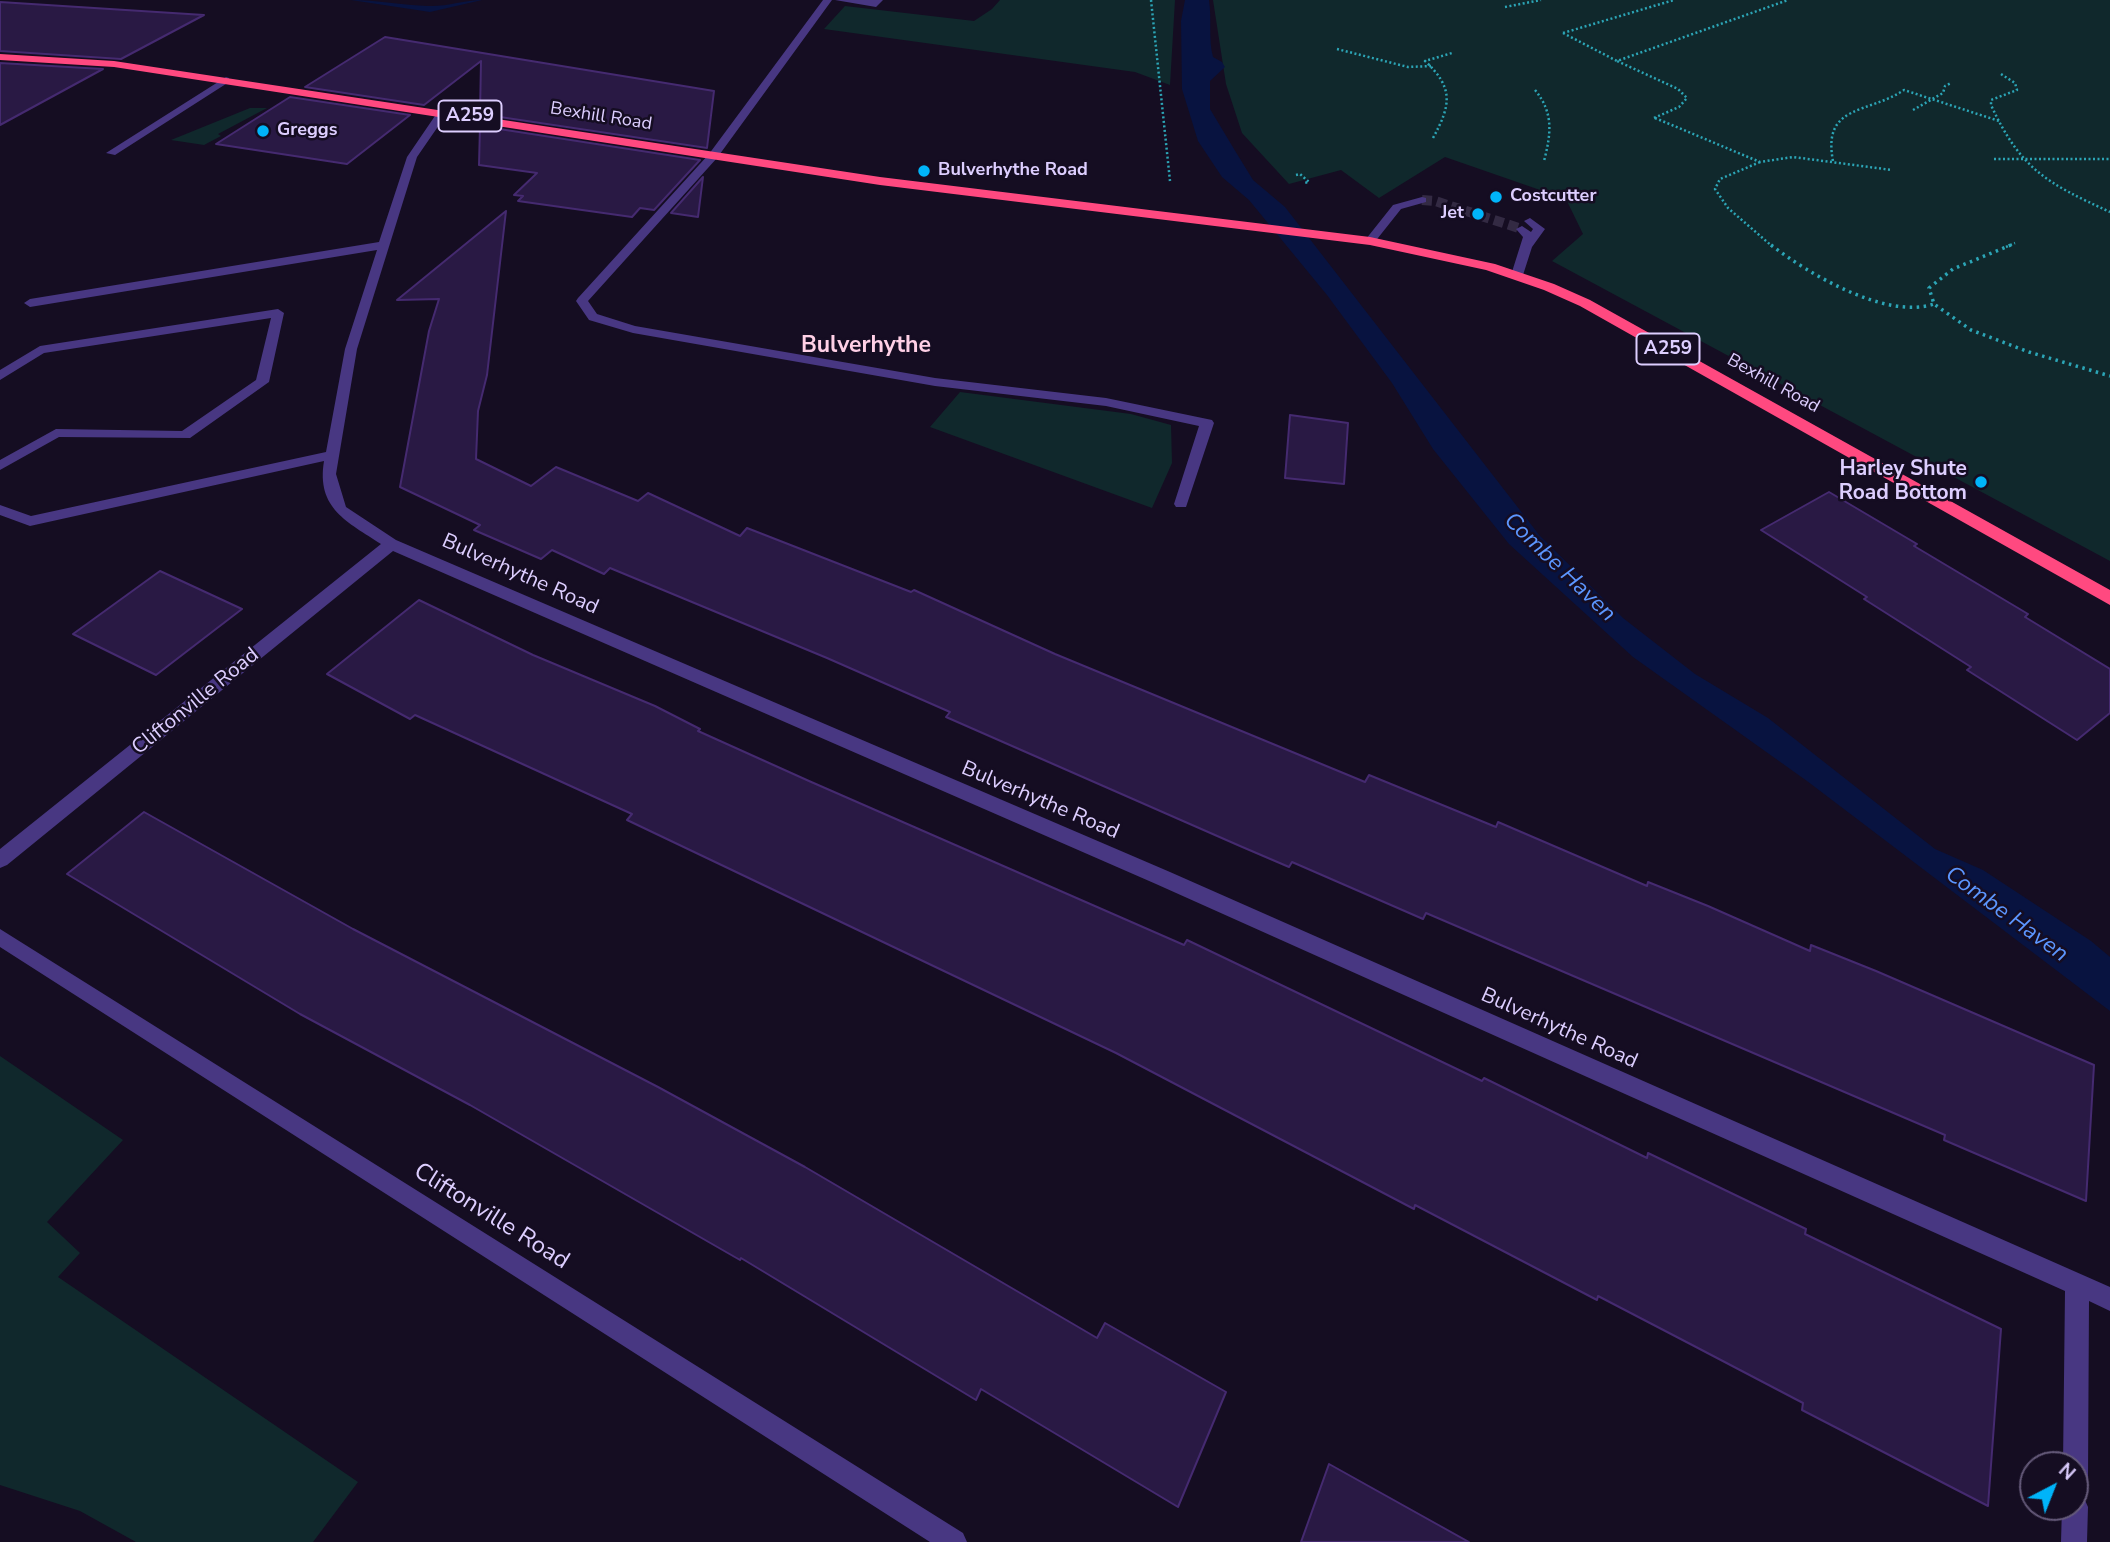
<!DOCTYPE html>
<style>
body{margin:0}
#map{position:relative;width:2110px;height:1542px;overflow:hidden;background:#150d22;font-family:"Nunito Sans",sans-serif}
canvas{display:block}
.north{position:absolute;left:2019px;top:1451px;width:70px;height:70px;box-sizing:border-box;background:#150d22;border:2px solid #655a7a;border-radius:50%;rotate:42deg;font-size:19px;font-weight:700;line-height:28px;text-align:center;color:#ddceff}
.north::after{content:'';display:block;margin:auto;width:24px;height:32px;background:#00b4f9;clip-path:polygon(50% 0,100% 100%,50% 72%,0 100%)}
</style>
<div id="map">
<canvas width="2110" height="1542"></canvas>
<div class="north">N</div>
</div>
<script>
const c = document.querySelector('canvas').getContext('2d');
c.lineJoin = 'round';
function paint(path, color) { c.fillStyle = color; c.fill(path, 'evenodd'); }
function trace(path, color, width, dash) { c.strokeStyle = color; c.lineWidth = width; c.lineCap = dash ? 'butt' : 'round'; c.setLineDash(dash || []); c.stroke(path); }
function drawText(font, color, halo, rows, align = 'center') {
  c.font = font + ' "Nunito Sans",sans-serif'; c.lineWidth = 5; c.setLineDash([]); c.textBaseline = 'middle'; c.strokeStyle = halo; c.fillStyle = color; for (const [text, x, y, turn = 0] of rows) {
    c.save(); c.translate(x, y); c.rotate((+turn || 0) * Math.PI / 180); c.textAlign = isNaN(turn) ? turn : align; if (halo) c.strokeText(text, 0, 0); c.fillText(text, 0, 0); c.restore();
  }
}
paint(new Path2D(`
 M1000,0H1175L1170,85L1135,72L824,29L845,6L974,21L992,9Z
 M1213,0H2110V561L1552,261L1583,234L1566,199L1445,157L1379,198L1341,170L1289,184L1242,133L1226,84Z
 M250,108H267L218,134L221,136L204,145L171,140Z
 M960,392L1131,414L1171,425L1172,463L1152,508L930,427Z
 M0,1056L123,1140L47,1222L80,1253L58,1277L358,1482L313,1542H136L80,1511L0,1485Z`), '#10282c');
paint(new Path2D(`
 M1185,0H1209C1212,19 1208,39 1213,57L1222,62L1225,67L1210,81V109L1234,149L1253,180L1285,207L1540,536L1623,618L1695,674L1768,718L1935,849L1983,870L2091,941L2110,957V1011L1807,781L1633,657L1509,544L1433,449L1392,383L1327,295L1249,200L1222,177L1198,141L1182,89L1181,21Z`), '#081340');
paint(new Path2D(`
 M351,0C377,0 402,5 428,6C446,7 464,0 482,0L430,12Z`), '#081340');
const building = new Path2D(`
 M0,2L204,15L121,59L0,51Z
 M385,37L714,91L707,148L480,114L481,61L424,105L305,87Z
 M0,63L103,69L0,125Z
 M290,97L410,115L347,164L216,144Z
 M480,126L700,160L654,210L640,208L632,217L518,201L523,196L514,195L537,173L479,165Z
 M703,177L698,217L671,213Z
 M506,211L487,375L478,411L476,459L531,486L556,467L638,501L648,493L740,536L747,528L911,592L914,590L1055,654L1365,782L1369,775L1496,827L1498,822L1647,886L1648,882L1708,906L1810,951L1811,945L1876,971L2094,1065L2086,1201L1944,1140L1945,1135L1426,913L1423,919L1292,862L1289,867L1240,846L946,717L950,712L827,658L610,568L604,574L552,550L541,559L474,530L480,525L400,487L429,331L439,299L397,300Z
 M1290,415L1348,423L1344,484L1285,478Z
 M1829,492L1917,544L1914,546L2028,614L2025,617L2110,669V713L2077,740L1967,670L1971,667L1864,599L1867,597L1761,530Z
 M160,571L242,609L156,675L73,634Z
 M419,600L533,655L655,706L700,729L698,731L809,781L1184,945L1187,940L1482,1081L1484,1078L1647,1158L1648,1153L1729,1192L1806,1229L1805,1234L2001,1329L1988,1506L1802,1410L1803,1403L1696,1347L1598,1296L1597,1300L1415,1205L1414,1209L1116,1053L627,820L632,814L415,715L410,719L327,674Z
 M144,812L353,929L658,1087L805,1167L1097,1338L1105,1323L1226,1392L1178,1507L981,1389L976,1400L741,1258L740,1260L470,1105L300,1014L67,874Z
 M1329,1464L1469,1542H1301Z`);
paint(building, '#291944');
trace(building, '#452a70', 2);
trace(new Path2D(`
 M1422,200L1435,201L1522,229`), '#332a43', 10, [10, 5]);
trace(new Path2D(`
 M1151,0L1170,181
 M1505,7L1541,0
 M1563,33L1674,0
 M1563,33L1617,61
 M1337,49L1408,67L1431,66
 M2001,74L2015,83L2017,90L1991,100V105C2021,170 2047,183 2110,212
 M1535,90C1554,113 1551,134 1544,161
 M1913,110L1943,93L1945,86L1951,83
 M1654,118L1679,107L1687,98L1678,89L1617,61L1788,0
 M1655,118L1760,162L1793,157L1892,170
 M1433,138C1451,105 1454,88 1425,61L1452,53
 M1994,159H2110
 M1833,161C1822,104 1868,114 1904,90L1999,121
 M1760,162L1720,179L1715,189L1728,208L1773,247
 M1296,175L1300,174L1309,182L1304,183
 M2006,247L2015,243`), '#2ca5b6', 2.5, [2, 2.5]);
trace(new Path2D(`
 M1771,245C1809,274 1886,320 1934,304
 M2011,245L1953,269L1929,288L1934,304L1971,330L2029,352L2110,376`), '#2ca5b6', 3.5, [2.5, 4.5]);
paint(new Path2D(`
 M823,0H832L717,158L588,301L597,314L635,326L935,378L1106,398L1212,420L1214,423L1186,507H1176L1174,504L1199,426L1106,406L935,386L633,333L589,320L576,301L578,298L709,154Z
 M835,0H883L876,7Z
 M226,77L229,78V82L115,155L106,153Z
 M439,110L448,112L417,157L357,349L336,474L346,507L396,540L1170,872L2110,1287V1311L2089,1301L2088,1478L2084,1487L2075,1491V1465H2063L2065,1291L1156,884L393,551L7,865L0,868V849L381,544C348,522 316,509 324,461L30,526L0,515V505L31,516L326,452L345,349L377,250L30,307L24,303L30,299L379,242L407,157Z
 M1422,197L1426,198V202L1401,209L1374,243H1366V239L1393,205Z
 M1530,218L1545,229L1532,247L1523,275L1513,278L1511,275L1523,237L1516,229L1522,226L1531,232L1533,229L1524,221Z
 M278,309L284,313L269,382L190,438L59,437L0,470V460L56,429L182,431L256,380L271,318L44,353L0,380V370L40,346Z
 M0,929L963,1533L967,1542H930L0,947Z
 M2075,1494L2084,1498L2088,1507L2087,1542H2061L2062,1507H2075Z`), '#483782');
paint(new Path2D(`
 M0,54L114,61L880,177L1370,237L1495,264L1554,284L1590,300L2110,590V605L1580,306L1544,290L1486,270L1370,245L880,185L114,67L0,60Z`), '#ff4980');
for (const [x, y, r, color] of [
 [263,131,7,"#00b4f9"],
 [924,171,7,"#00b4f9"],
 [1496,197,7,"#00b4f9"],
 [1478,214,7,"#00b4f9"],
 [1981,482,7,"#00b4f9"]
]) { const dot = new Path2D(); dot.arc(x, y, r, 0, 2 * Math.PI); c.fillStyle = color; c.fill(dot); trace(dot, '#150d22', 2.5); }
drawText('18px', '#ddceff', '#150d22', [
 ["Bexhill Road",601,117,9],
 ["Bexhill Road",1773,384,29]
]);
drawText('bold 18px', '#ddceff', '#150d22', [
 ["Greggs",277,131],
 ["Bulverhythe Road",938,171],
 ["Costcutter",1510,197],
 ["Jet",1464,214,"right"]
], 'left');
for (const [x, y, w] of [
 [470,116,63],
 [1668,349,63]
]) { const box = new Path2D(); box.roundRect(x - w / 2, y - 15.5, w, 31, 5); c.fillStyle = '#150d22'; c.fill(box); trace(box, '#ddceff', 2); }
drawText('bold 19px', '#ddceff', null, [
 ["A259",470,116],
 ["A259",1668,349]
]);
drawText('bold 21px', '#ddceff', '#150d22', [
 ["Harley Shute",1967,470],
 ["Road Bottom",1967,494]
], 'right');
drawText('21px', '#ddceff', '#150d22', [
 ["Bulverhythe Road",520,575,24],
 ["Cliftonville Road",196,702,-39],
 ["Bulverhythe Road",1040,801,23],
 ["Bulverhythe Road",1559,1029,24]
]);
drawText('bold 23px', '#ffd0e6', '#150d22', [
 ["Bulverhythe",866,346]
]);
drawText('italic 23px', '#5c96ff', '#150d22', [
 ["Combe Haven",1559,568,44],
 ["Combe Haven",2006,915,36]
]);
drawText('24px', '#ddceff', '#150d22', [
 ["Cliftonville Road",491,1217,32]
]);
</script>
